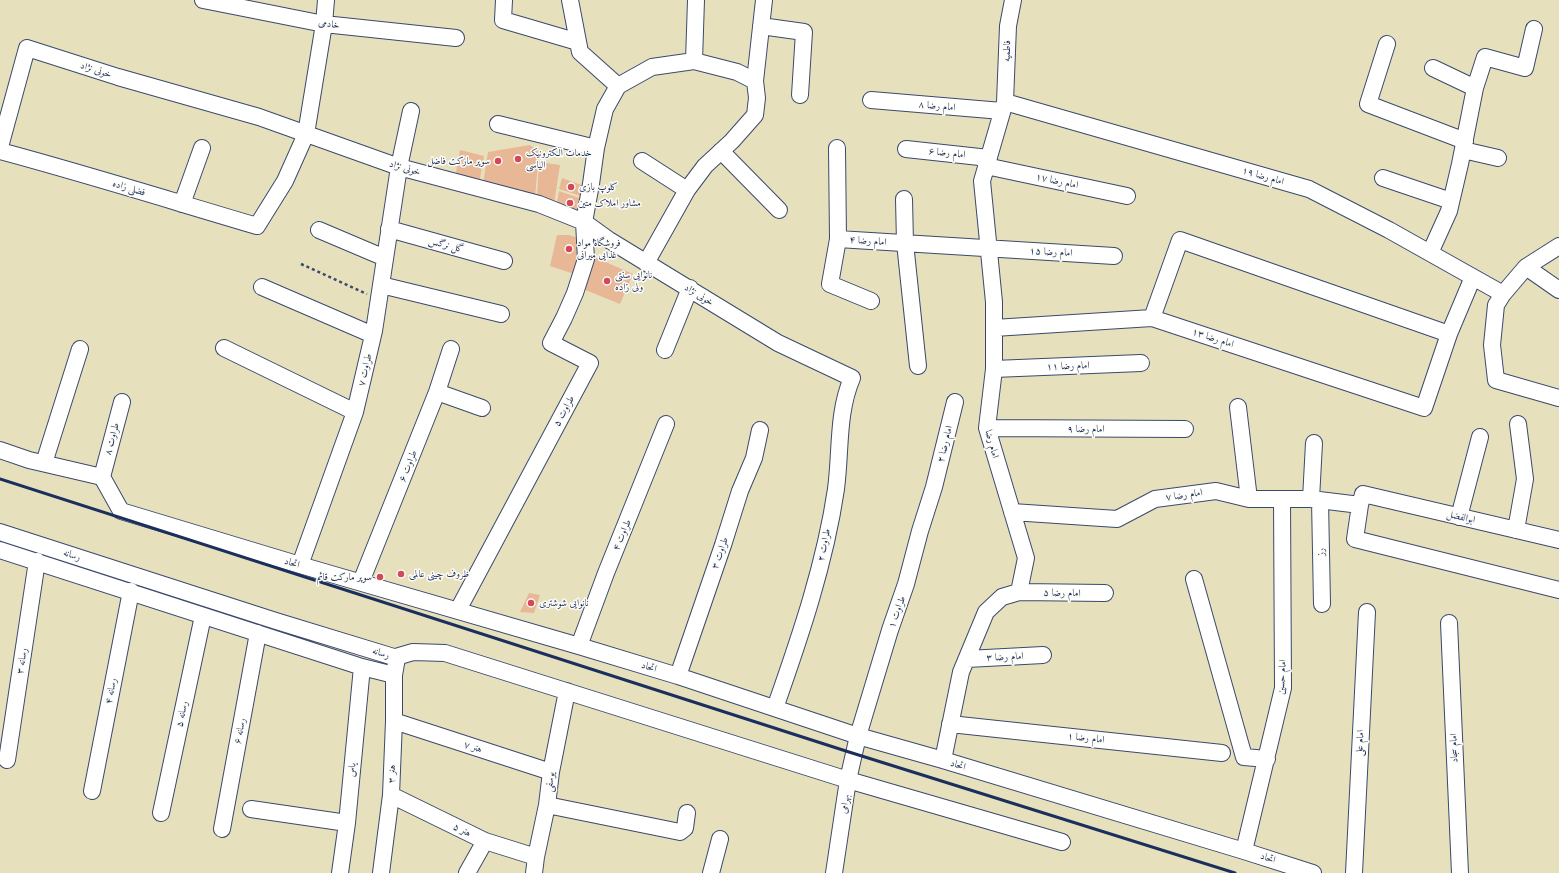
<!DOCTYPE html>
<meta charset="utf-8">
<style>
body{margin:0}
canvas{display:block;background:#e7e0bc}
</style>
<canvas width="1559" height="873"></canvas>
<script>
const c = document.querySelector('canvas').getContext('2d');
c.lineJoin = 'round';
function paint(path, color) { c.fillStyle = color; c.fill(path, 'evenodd'); }
function trace(path, color, width, dash) { c.strokeStyle = color; c.lineWidth = width; c.lineCap = dash ? 'butt' : 'round'; c.setLineDash(dash || []); c.stroke(path); }
function drawText(font, color, halo, rows, align = 'center') {
  c.font = font + ' "Libre Caslon Text",Amiri,serif'; c.lineWidth = 3; c.setLineDash([]); c.textBaseline = 'middle'; c.strokeStyle = halo; c.fillStyle = color; for (const [text, x, y, turn = 0] of rows) {
    c.save(); c.translate(x, y); c.rotate((+turn || 0) * Math.PI / 180); c.textAlign = isNaN(turn) ? turn : align; if (halo) c.strokeText(text, 0, 0); c.fillText(text, 0, 0); c.restore();
  }
}
paint(new Path2D(`
 M530,145L539,152L535,197L483,184L488,152Z
 M460,150L484,156L479,184L455,178Z
 M539,162L560,165L554,204L537,196Z
 M562,178L584,186L581,196L559,189Z
 M559,191L582,199L581,218L556,208Z
 M557,235H569L581,239L586,259L574,274L550,266Z
 M592,256L633,274L620,304L583,289Z
 M529,593L540,595L534,613L520,612Z`), '#e8b796');
const minor = new Path2D(`
 M203,0L324,24L456,38
 M504,0L503,20L578,42
 M761,26L804,32L800,95
 M1387,44L1368,104L1465,141
 M694,61L696,0
 M1433,68L1475,88
 M755,81L764,0
 M618,86L652,67L694,61L737,72L755,81L757,98L755,115L732,141L705,166L687,190L642,161
 M871,100L1002,111
 M1005,102L1309,189L1389,230L1503,294
 M498,124L596,148
 M0,147L27,48L118,77L259,117L399,167L539,204L584,222L609,240L778,343L852,378C837,413 841,451 836,489C825,564 800,637 775,708
 M837,148L838,239L1114,256
 M906,149L989,158
 M1463,150L1498,158
 M0,151C86,174 172,201 257,226L285,181L306,134L324,24L326,0
 M721,151L779,210
 M986,166L1127,196
 M1383,178L1451,201
 M904,199L905,243L918,366
 M182,204L202,148
 M389,229L504,261
 M319,230L385,258
 M838,239L830,284L871,301
 M1430,253L1449,211L1460,164L1475,88L1485,57L1525,68L1534,29
 M646,263L687,190
 M1526,267L1559,246
 M381,285L501,314
 M262,287L373,335
 M1559,290L1526,267L1503,294L1496,305L1492,345L1496,380L1559,398
 M994,328L1152,318L1424,408L1449,334L1180,240L1152,318
 M1449,334L1473,277
 M224,348L355,412
 M665,350L690,288
 M994,369L1141,363
 M437,392L482,408
 M1238,407L1249,499
 M987,428L1185,429
 M0,450L29,460L102,477L121,511L300,565L579,646L678,676L858,736L943,760L1244,851L1313,873
 M44,463L80,349
 M102,477L122,402
 M1311,499L1314,443
 M1320,500L1322,604
 M1012,512L1117,519L1155,499L1216,491L1249,499H1311L1360,505
 M1459,517L1480,437
 M1516,530L1525,479L1518,424
 M0,532L276,621L397,658L394,675V721L391,795L381,873
 M1559,540L1363,494L1360,505L1355,539L1559,590
 M0,550L362,667L394,675
 M300,565L355,412L374,331L399,167L411,111
 M1194,579L1244,757L1267,759
 M361,582L437,392L451,349
 M1019,592L1105,593
 M458,610L590,363L551,343L564,318L575,293L586,259L584,222L591,184L596,148L605,109L618,86L580,52L570,0
 M1449,623L1460,873
 M579,646L606,573L666,424
 M396,657L413,652L445,653L848,780L1062,842
 M967,659L1043,655
 M678,676L723,545L740,491L754,458L760,430
 M394,721L551,772
 M950,724L1222,753
 M7,760L37,561
 M943,760L961,672L986,612L1002,597L1019,592L1026,558L987,428L994,369V302L982,181L1005,102L1008,26L1013,0
 M92,791L131,591
 M391,795L485,841L536,857
 M547,805L680,832L685,828L687,813
 M251,809L347,823
 M161,813L203,616
 M222,829L258,633
 M1244,851L1283,688L1282,499
 M340,873L347,823L362,667
 M467,873L485,841
 M534,873L536,857L547,805L551,772L567,691
 M711,873L720,839
 M834,873L848,780L858,736L890,630L906,584L920,531L934,487L955,402
 M1354,873L1367,612`);
trace(minor, '#3a4a6c', 18);
trace(new Path2D(`
 M301,264L367,294`), '#3a4a6c', 2.5, [3, 3]);
trace(minor, '#fff', 16);
trace(new Path2D(`
 M0,479L849,752L1235,873`), '#1b2f5e', 3);
for (const [x, y, r, color] of [
 [518,159,4,"#d1495b"],
 [498,161,4,"#d1495b"],
 [571,187,4,"#d1495b"],
 [570,203,4,"#d1495b"],
 [569,249,4,"#d1495b"],
 [607,281,4,"#d1495b"],
 [401,574,4,"#d1495b"],
 [380,577,4,"#d1495b"],
 [531,603,4,"#d1495b"]
]) { const dot = new Path2D(); dot.arc(x, y, r, 0, 2 * Math.PI); c.fillStyle = color; c.fill(dot); trace(dot, '#fdfcf7', 1.5); }
drawText('10px', '#1b2f5e', '#fdfcf7', [
 ["خادمی",329,24,8],
 ["فاطمیه",1007,51,-88],
 ["خونی نژاد",96,70,18],
 ["امام رضا ۸",937,106,5],
 ["امام رضا ۶",947,153,6],
 ["خونی نژاد",405,168,16],
 ["امام رضا ۱۹",1263,176,16],
 ["امام رضا ۱۷",1057,181,12],
 ["فضلی زاده",129,188,17],
 ["امام رضا ۴",868,241,4],
 ["گل نرگس",446,245,15],
 ["امام رضا ۱۵",1051,252,3],
 ["خونی نژاد",699,295,32],
 ["امام رضا ۱۳",1213,338,18],
 ["امام رضا ۱۱",1068,366,-2],
 ["طراوت ۷",365,370,-77],
 ["طراوت ۵",564,411,-62],
 ["امام رضا ۹",1086,429],
 ["طراوت ۸",112,439,-75],
 ["امام رضا ۲",945,444,-76],
 ["امام رضا",992,444,75],
 ["طراوت ۶",408,466,-68],
 ["امام رضا ۷",1184,495,-8],
 ["ابوالفضل",1461,517,13],
 ["طراوت ۴",622,535,-67],
 ["طراوت ۲",824,545,-78],
 ["رز",1321,552,-91],
 ["طراوت ۳",720,553,-71],
 ["رسانه",72,555,18],
 ["اتحاد",292,563,17],
 ["امام رضا ۵",1062,593,1],
 ["طراوت ۱",897,612,-70],
 ["رسانه",381,653,17],
 ["امام رضا ۳",1005,657,-3],
 ["رسانه ۳",22,661,-81],
 ["اتحاد",649,667,17],
 ["امام حسین",1282,677,-87],
 ["رسانه ۴",111,691,-79],
 ["رسانه ۵",182,714,-78],
 ["رسانه ۶",240,731,-79],
 ["امام رضا ۱",1086,738,6],
 ["امام علی",1360,743,-87],
 ["هنر ۷",473,747,18],
 ["امام سجاد",1454,748,-92],
 ["اتحاد",958,765,17],
 ["یاس",352,770,-85],
 ["هنر ۳",392,774,-88],
 ["یوسفی",550,782,-83],
 ["بهرامی",845,804,-81],
 ["هنر ۵",462,830,26],
 ["اتحاد",1268,858,18]
]);
drawText('10px', '#1b2f5e', '#fdfcf7', [
 ["خدمات الکترونیک",526,153],
 ["الیاسی",526,165],
 ["سوپر مارکت فاضل",490,161,"right"],
 ["کلوپ بازی",579,187],
 ["مشاور املاک متین",578,203],
 ["فروشگاه مواد",577,243],
 ["غذایی میرانی",577,255],
 ["نانوایی سنتی",615,275],
 ["ولی زاده",615,287],
 ["ظروف چینی عالمی",409,574],
 ["سوپر مارکت قائم",372,577,"right"],
 ["نانوایی شوشتری",539,603]
], 'left');
</script>
